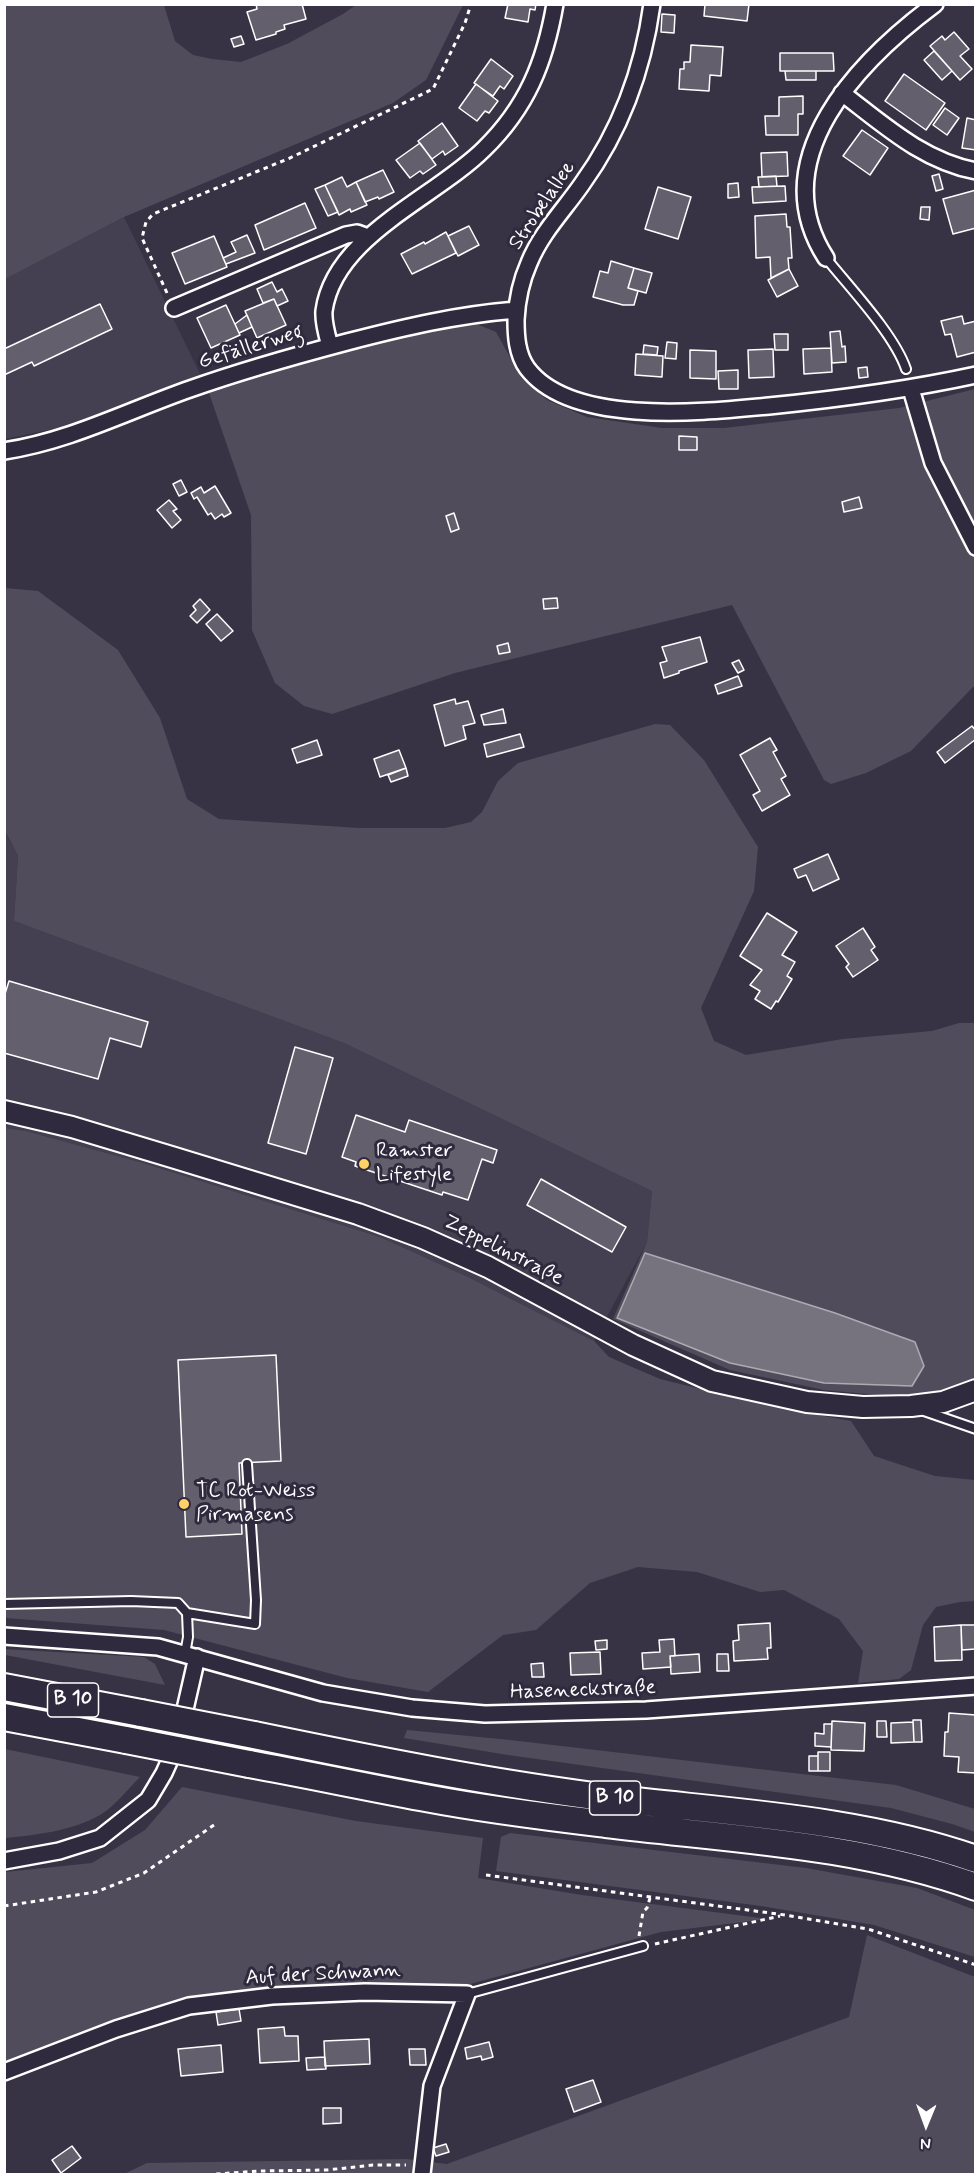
<!DOCTYPE html>
<meta charset="utf-8">
<style>
body{margin:0}
#map{position:relative;width:980px;height:2179px;overflow:hidden;background:#373345;font-family:Mynerve,sans-serif}
canvas{display:block}
.frame{position:absolute;inset:0;border:6px solid #fff;pointer-events:none}
.north{position:absolute;left:896px;top:2095px;width:60px;height:60px;-webkit-text-stroke:4px #2f2a3d;paint-order:stroke;rotate:181deg;font-size:16px;font-weight:700;line-height:24px;text-align:center;color:#fff}
.north::after{content:'';display:block;margin:auto;width:21px;height:27px;background:#fff;clip-path:polygon(50% 0,100% 100%,50% 72%,0 100%)}
</style>
<div id="map">
<canvas width="980" height="2179"></canvas>
<div class="frame"></div>
<div class="north">N</div>
</div>
<script>
const c = document.querySelector('canvas').getContext('2d');
c.lineJoin = 'round';
function paint(path, color) { c.fillStyle = color; c.fill(path, 'evenodd'); }
function trace(path, color, width, dash) { c.strokeStyle = color; c.lineWidth = width; c.lineCap = dash ? 'butt' : 'round'; c.setLineDash(dash || []); c.stroke(path); }
function drawText(font, color, halo, rows, align = 'center') {
  c.font = font + ' Mynerve,sans-serif'; c.lineWidth = 6; c.setLineDash([]); c.textBaseline = 'middle'; c.strokeStyle = halo; c.fillStyle = color; for (const [text, x, y, turn = 0] of rows) {
    c.save(); c.translate(x, y); c.rotate((+turn || 0) * Math.PI / 180); c.textAlign = isNaN(turn) ? turn : align; if (halo) c.strokeText(text, 0, 0); c.fillText(text, 0, 0); c.restore();
  }
}
paint(new Path2D(`
 M124,217L201,376L67,426L5,439L4,279Z
 M4,831L18,856L14,921L344,1043L652,1191L647,1242L594,1341L468,1277L380,1237L143,1163L26,1131L5,1128Z`), '#444051');
paint(new Path2D(`
 M5,4L164,5L175,41L193,55L212,59L241,62L287,44L343,14L356,5H463L426,80L393,103L124,217L5,279Z
 M474,323L496,332L522,379L547,400L587,417L662,428H724L899,408L975,389V685L911,751L866,773L831,784L824,780L732,605L455,673L332,714L304,706L275,683L252,630L251,515L209,393C296,366 383,338 474,323Z
 M5,588L38,591L118,650L160,718L187,799L219,819L359,828H445L471,822L482,812L498,781L518,763L655,724L670,725L704,760L758,847L754,891L701,1008L714,1041L746,1055L843,1039L932,1031L959,1023H975V1404L824,1390L730,1370L613,1319L647,1242L652,1191L344,1043L14,921L18,856L5,831Z
 M5,1128L26,1131L143,1163L380,1237L468,1277L594,1341L609,1357L660,1379L770,1406L851,1421L874,1456L935,1476L975,1480V1601L960,1602L936,1607L923,1625L911,1670L899,1679L858,1683L863,1651L839,1619L784,1590L760,1592L697,1572L638,1567L590,1583L536,1630L503,1635L428,1692L347,1678L164,1630L5,1618Z
 M4,1649L144,1657L155,1664L165,1685L5,1655Z
 M407,1730L510,1740L896,1785L975,1809V1832L952,1824L891,1808L508,1755L404,1738Z
 M5,1749L140,1777C129,1788 113,1808 100,1815C72,1831 36,1835 5,1838Z
 M182,1787L356,1821L483,1838L478,1878L582,1895L768,1919L661,1932L463,1986L267,1991L179,2001L5,2071V1872L92,1863L145,1830Z
 M510,1833L806,1868L917,1888L975,1910V1957L874,1925L761,1906L496,1871L501,1837Z
 M867,1935L975,1977V2174H124L147,2163L406,2159L447,2164L849,2017Z`), '#514c5c');
const water = new Path2D(`
 M645,1253L835,1313L915,1342L924,1366L912,1386L824,1383L730,1363L617,1318Z`);
paint(water, '#76737f');
trace(water, '#adabb2', 1.5);
const building = new Path2D(`
 M256,4H302L306,19L284,25L285,29L276,32V34L256,40L247,12L257,9Z
 M508,4H536L535,10L530,9L528,22L505,18Z
 M705,4H749L747,21L704,16Z
 M662,14L675,15L674,33L661,32Z
 M954,32L969,49L960,56L972,69L960,80L930,46L942,36L945,40Z
 M241,36L244,44L234,47L231,39Z
 M691,45L723,47L721,76L710,75L709,91L679,89L680,69H684V62H690Z
 M934,51L952,71L942,80L924,60Z
 M780,53H833L834,71H780Z
 M491,59L513,76L504,89L500,86L493,96L474,83Z
 M785,71H816V80H786Z
 M904,74L945,103L926,130L885,101Z
 M476,84L498,101L489,113L485,111L477,121L459,108Z
 M803,96V114H798V135H766L765,116H779V97Z
 M945,108L959,118L947,135L933,125Z
 M967,118L976,120V150L962,148Z
 M442,123L458,146L445,155L443,151L432,159L418,141Z
 M862,130L888,148L870,175L843,156Z
 M420,143L436,165L423,174L420,171L410,178L396,160Z
 M787,152L788,176L762,177L761,153Z
 M383,170L394,192L379,199L378,197L365,202L356,182Z
 M939,174L943,189L936,191L932,176Z
 M776,176L777,186L759,187L758,177Z
 M342,177L347,187L356,182L367,205L351,212L350,209L339,215L325,185Z
 M738,183L739,197L728,198V184Z
 M325,185L338,212L328,216L315,189Z
 M785,186L786,201L753,203L752,187Z
 M658,187L691,197L678,239L645,229Z
 M976,190V228L953,234L943,199Z
 M305,203L316,228L264,250L255,225Z
 M921,207H930L929,220L920,219Z
 M786,214L787,227H790L792,258H788L789,269L771,278L770,257L756,258L755,216Z
 M469,226L479,245L458,256L448,236Z
 M446,232L456,253L412,274L401,254L424,242L425,244Z
 M247,235L255,253L226,264L223,258L236,252L231,242Z
 M214,236L227,267L185,284L172,253Z
 M611,261L634,268L628,288L638,291L634,305H623L593,297L600,271L608,273Z
 M634,268L652,273L646,293L628,288Z
 M789,269L798,286L777,297L768,280Z
 M272,282L277,292L282,289L288,301L277,306L274,299L263,303L257,289Z
 M274,299L286,325L257,338L245,311Z
 M100,304L112,329L34,366L32,362L4,375V349Z
 M226,305L240,335L211,348L197,318Z
 M247,315L252,327L239,333L235,324Z
 M962,316L964,324L976,321V352L957,357L951,334L945,335L941,321Z
 M840,331L842,347L845,346L846,362L832,363L830,332Z
 M774,334H788V350H775Z
 M667,342L677,343L676,359L665,358Z
 M644,345L658,347L657,355L643,354Z
 M831,348L832,372L804,374L803,349Z
 M773,349L774,377L749,378L748,350Z
 M690,350L716,351V379L690,378Z
 M636,354L663,356L662,377L635,375Z
 M867,367L868,377L859,378L858,368Z
 M738,370V389H719L718,371Z
 M679,436L697,437V450H679Z
 M181,480L187,492L179,496L173,484Z
 M215,486L231,513L224,517L222,514L215,519L211,513L208,515L197,497L194,499L191,493L201,487L204,493Z
 M859,497L862,508L844,512L842,502Z
 M169,500L177,509L173,511L181,520L172,528L157,510Z
 M454,513L459,529L451,532L446,516Z
 M557,598L558,608L544,609L543,599Z
 M200,599L210,610L197,623L190,616L196,610L193,606Z
 M217,614L233,631L221,641L206,624Z
 M700,637L707,662L679,671V673L664,678L660,663L667,661L662,647Z
 M508,643L510,652L499,654L497,646Z
 M739,660L744,670L738,673L732,663Z
 M738,676L742,686L718,694L715,685Z
 M455,699L456,704L468,701L475,723L463,726L466,739L445,746L434,705Z
 M503,709L506,723L484,725L481,715Z
 M972,726L976,731V739L945,763L937,752Z
 M520,734L524,747L487,757L484,744Z
 M770,738L777,750L773,752L786,776L781,779L790,795L762,811L753,795L760,791L740,755Z
 M317,740L322,755L297,763L292,749Z
 M399,750L406,768L380,777L374,759Z
 M406,768L408,776L391,782L388,775Z
 M828,854L839,879L813,891L806,875L798,878L794,869Z
 M767,913L797,932L782,955L795,962L787,976L792,979L778,1002L776,1001L771,1009L755,999L760,991L750,985L762,970L740,956Z
 M863,928L875,947L871,950L878,960L853,977L846,967L849,964L836,946Z
 M9,981L148,1022L141,1047L110,1038L98,1079L4,1053V997Z
 M295,1047L333,1058L306,1154L268,1143Z
 M356,1115L405,1132L409,1120L497,1150L493,1163L482,1159L468,1200L443,1192L442,1195L355,1166L356,1162L342,1157Z
 M541,1179L626,1227L612,1252L527,1205Z
 M276,1355L281,1461L239,1463L242,1534L186,1537L178,1360Z
 M770,1623L771,1648H767L768,1659L734,1661L733,1641L739,1640L738,1625Z
 M961,1625H976V1649L962,1650Z
 M961,1625L962,1660L935,1661L934,1627Z
 M674,1639L675,1656H670L671,1667L643,1669L642,1653L660,1652L659,1640Z
 M607,1640V1649L596,1650L595,1641Z
 M600,1652L601,1674L571,1675L570,1653Z
 M699,1654L700,1672L671,1674L670,1656Z
 M717,1654H728L729,1671H717Z
 M543,1663L544,1677H532L531,1664Z
 M949,1713L976,1715V1773L958,1772L959,1757L944,1756L945,1732H948Z
 M913,1720H921L922,1742H914Z
 M832,1721L865,1723L864,1751L831,1750Z
 M877,1721H886L887,1737H877Z
 M913,1722L914,1742L891,1743V1723Z
 M824,1724H832L831,1747L815,1746V1733L824,1734Z
 M818,1752H830V1771H818Z
 M809,1756H818V1771H809Z
 M239,2009L241,2021L218,2025L216,2012Z
 M284,2027L285,2036H298L299,2061L260,2063L258,2029Z
 M369,2039L370,2064L325,2066L324,2041Z
 M489,2042L493,2057L482,2060L481,2056L467,2059L465,2048Z
 M221,2045L223,2072L181,2076L178,2049Z
 M409,2049H425L426,2065H410Z
 M325,2057L326,2069L307,2070L306,2058Z
 M593,2080L601,2102L574,2112L566,2089Z
 M323,2108H341V2123L323,2124Z
 M446,2144L449,2152L436,2156L433,2148Z
 M72,2146L81,2158L61,2173L52,2160Z`);
paint(building, '#635f6d');
trace(building, '#fff', 1.5);
const lane = new Path2D(`
 M826,258C850,288 894,334 906,369
 M924,1411L976,1429
 M4,1604L131,1601L178,1603L187,1613L188,1637L185,1654
 M187,1613L255,1624L256,1600L247,1464
 M467,1994L643,1946`);
const street = new Path2D(`
 M652,4C643,70 621,130 582,184C564,210 541,233 529,263C521,281 517,300 516,320C516,336 517,354 527,368C571,427 705,412 769,406C839,399 907,390 976,375
 M842,93C884,125 923,161 976,171
 M826,258C762,158 860,60 935,4
 M174,308L346,235L357,233L368,237
 M330,346C327,335 323,322 324,311C334,236 435,198 484,149C527,107 545,62 555,4
 M911,389L933,463L976,547
 M4,451C70,441 127,411 190,389C241,371 294,356 347,342C405,327 456,315 516,310
 M4,1636L158,1647L323,1693L412,1708L485,1714L646,1710L976,1686
 M4,1861L59,1851L100,1838L148,1800L164,1773L177,1744L197,1657
 M4,2072L116,2029L189,2006L272,1996L365,1992L467,1994L432,2086L422,2174`);
const secondary = new Path2D(`
 M4,1111L72,1127L175,1158L358,1214L423,1238L488,1267L633,1345L712,1381L807,1402L863,1407L911,1406L943,1402L976,1390`);
const highway = new Path2D(`
 M4,1687L141,1713
 M4,1717L126,1740
 M254,1735C375,1760 495,1784 617,1799C737,1813 861,1819 976,1859
 M249,1764C310,1775 370,1788 431,1799C489,1810 548,1817 606,1824C729,1839 858,1844 976,1887`);
trace(lane, '#fff', 12);
trace(street, '#fff', 20);
trace(secondary, '#fff', 24);
trace(highway, '#fff', 30);
trace(new Path2D(`
 M167,293L142,238L146,222L153,214L290,158L433,89L465,23L471,4
 M486,1875L785,1915L868,1929L976,1965
 M4,1906L96,1892L144,1873L214,1825
 M639,1936L643,1912L647,1908L650,1898
 M655,1944L780,1916
 M216,2174L260,2171L327,2170L373,2165H406`), '#fff', 3, [4.5, 4.5]);
trace(lane, '#2f2a3d', 8);
trace(street, '#2f2a3d', 15);
trace(secondary, '#2f2a3d', 20);
trace(highway, '#2f2a3d', 26);
const highwayBridge = new Path2D(`
 M141,1713L254,1735
 M126,1740L249,1764`);
trace(highwayBridge, '#fff', 30, []);
trace(highwayBridge, '#2f2a3d', 26);
for (const [x, y, r, color] of [
 [364,1164,6,"#ffd166"],
 [184,1504,6,"#ffd166"]
]) { const dot = new Path2D(); dot.arc(x, y, r, 0, 2 * Math.PI); c.fillStyle = color; c.fill(dot); trace(dot, '#2f2a3d', 2); }
for (const [x, y, w] of [
 [73,1700,51],
 [615,1798,51]
]) { const box = new Path2D(); box.roundRect(x - w / 2, y - 17, w, 34, 4.5); c.fillStyle = '#2f2a3d'; c.fill(box); trace(box, '#fff', 1.5); }
drawText('bold 20px', '#fff', null, [
 ["B 10",73,1700],
 ["B 10",615,1798]
]);
drawText('21px', '#fff', '#2f2a3d', [
 ["Strobelallee",543,206,-56],
 ["Gefällerweg",251,348,-17],
 ["Zeppelinstraße",503,1251,27],
 ["Haseneckstraße",583,1691,-2],
 ["Auf der Schwann",323,1975,-3]
]);
drawText('21px', '#fff', '#2f2a3d', [
 ["Ramster",376,1152],
 ["Lifestyle",376,1176],
 ["TC Rot-Weiss",196,1492],
 ["Pirmasens",196,1516]
], 'left');
</script>
